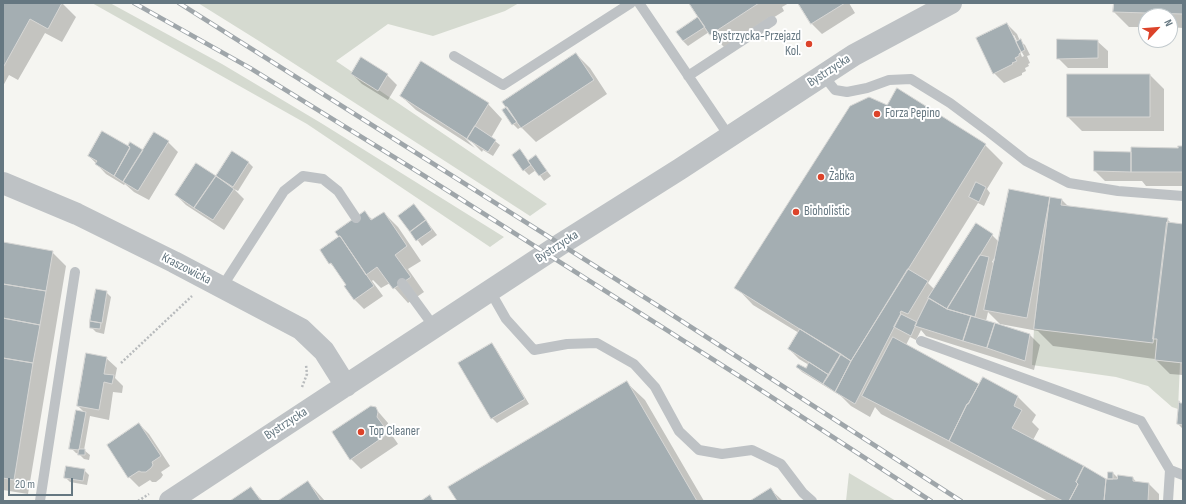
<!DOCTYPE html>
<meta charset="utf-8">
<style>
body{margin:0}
#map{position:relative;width:1186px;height:504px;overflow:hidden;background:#f5f5f1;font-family:"Sofia Sans Condensed",sans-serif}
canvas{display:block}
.frame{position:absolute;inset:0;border:4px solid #657781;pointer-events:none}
.north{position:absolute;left:1138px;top:8px;width:40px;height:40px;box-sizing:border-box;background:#fff;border:1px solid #c1c9cd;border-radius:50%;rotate:64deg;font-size:11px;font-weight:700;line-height:16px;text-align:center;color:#657781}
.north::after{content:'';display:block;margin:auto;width:14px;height:18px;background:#dc432a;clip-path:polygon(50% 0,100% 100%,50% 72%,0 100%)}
.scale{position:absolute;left:8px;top:478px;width:65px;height:18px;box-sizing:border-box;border:2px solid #657781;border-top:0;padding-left:5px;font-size:12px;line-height:14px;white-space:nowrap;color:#657781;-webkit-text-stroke:3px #fff;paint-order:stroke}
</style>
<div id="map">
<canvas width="1186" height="504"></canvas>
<div class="frame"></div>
<div class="north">N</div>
<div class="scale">20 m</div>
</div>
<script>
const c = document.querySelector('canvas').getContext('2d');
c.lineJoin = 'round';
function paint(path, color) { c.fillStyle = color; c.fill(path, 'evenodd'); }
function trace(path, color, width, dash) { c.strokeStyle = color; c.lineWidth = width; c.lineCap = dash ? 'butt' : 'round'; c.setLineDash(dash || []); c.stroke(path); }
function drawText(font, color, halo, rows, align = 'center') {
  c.font = font + ' "Sofia Sans Condensed",sans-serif'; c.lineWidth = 4; c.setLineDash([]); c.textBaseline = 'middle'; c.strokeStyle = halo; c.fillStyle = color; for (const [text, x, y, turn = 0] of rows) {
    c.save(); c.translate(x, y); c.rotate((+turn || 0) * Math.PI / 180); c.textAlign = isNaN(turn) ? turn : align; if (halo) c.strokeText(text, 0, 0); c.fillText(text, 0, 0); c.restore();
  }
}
paint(new Path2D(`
 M92,3H110L222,64L321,123L504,237L490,247L307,124Z
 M198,3H519L505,11L433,36L388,24L336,61L547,204L530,216L259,41Z
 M1034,329L1153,343V339H1157L1155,360L1180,363L1178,409L1172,407L1148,386L1116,377L1032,365Z
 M849,473L896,501H846Z`), '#d5dad0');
paint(new Path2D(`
 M3,3H62L76,17L62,42L45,33L18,80L9,75L3,86Z
 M691,3H789L782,7L784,11L725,48L709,32L688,46L683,41L677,32L698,18L701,21Z
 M799,3H849L855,13L822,34L812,24Z
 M1115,3H1183V28L1170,27V16H1146V27H1129L1114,12Z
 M1007,24L1017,34L1020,41L1025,45L1030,55L1027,56L1030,63L1028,64L1029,66L1025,68L1026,71L1022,73V75L1004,83L994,73ZM1011,35H1014L1018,43H1015ZM1018,47H1019L1024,56L1022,57Z
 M1097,41L1108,51V68H1068L1058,58Z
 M576,54L590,68L607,94L536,142L521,127L518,129L513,124Z
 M361,59L387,75L397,85L388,100L362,84L352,74Z
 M1150,75L1164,89V131H1082L1068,117Z
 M401,96L488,104L502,119L491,138L500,145L493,156L483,150L482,152L464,134L463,136L475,148L416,110Z
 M103,132L133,150H142L168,142L178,152L149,200L134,192L125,184L124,185L106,174L89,156Z
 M985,145L1003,163L987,189L990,193L984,206L978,203L928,283L935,290L992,235L999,242L1050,198L1062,200L1069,207L1167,219L1172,224L1183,225V375L1170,374L1155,359L1053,346L1038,331L1000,324L988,312L986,321L1030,335L1040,345L1034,370L926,336L921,330L916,340L910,337L906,345L980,385L983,379L1018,397L1036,415L1032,422L1039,429L1033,440L1108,480L1113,473L1119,479L1133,478L1137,483L1149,484L1159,494V501H1048L881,414L875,407L870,417L851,406L841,396L802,372L797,367L806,369L809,365L799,359L789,349L799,333L753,305L736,287ZM996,255L995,264L992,262Z
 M1132,148H1183V186H1146L1142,181H1105L1095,171L1132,153Z
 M536,157L551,176L544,181L536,170L529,175L524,170L529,162Z
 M248,162L253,167L238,191L234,189L244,199L224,230L186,205L176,195L220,179L217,176Z
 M419,211L437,235L422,246L400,216Z
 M365,213L373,220L384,213L398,227L421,261L408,269L424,292L408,303L390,283L381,288L373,280L372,281L383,296L364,309L354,299L347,285L337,270L330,263L340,237Z
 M3,243L52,252L66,266L28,494L3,490Z
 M97,290L106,292L111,297L104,334L96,332L91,327Z
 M492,344L496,349L529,404L497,423L492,418Z
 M106,358L117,368L115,378L123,386L122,393L113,392L109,420L90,416L84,450L90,455L89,460L84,459L79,454L76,453L71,448L85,413L78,406Z
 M627,383L645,400L704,501H458Z
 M1183,404V429L1178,424Z
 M375,408L388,423L387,428L398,444L361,469L351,459L333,433Z
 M139,424L149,434L170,466L161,472L163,475L161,478L156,482H152L150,480L139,487L129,477Z
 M84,470L89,475L87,485L70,482L65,477Z
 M308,482L325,501H279Z
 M251,489L263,501H232Z
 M771,490L783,501H752Z`), '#0003');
const building = new Path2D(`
 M3,3H62L48,29L30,19L4,66Z
 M689,3H759L710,35Z
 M798,3H845L811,24Z
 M1114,3H1183V14L1113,12Z
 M698,17L705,27L683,41L676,32Z
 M1007,23L1021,52L1019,54V56L1015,58L1017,61L1012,63L1013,64L993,74L976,38Z
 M1021,39L1025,50L1021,52L1016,42Z
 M1057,39L1098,40V58L1057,59Z
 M576,53L594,80L521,128L502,102Z
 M361,57L388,74L378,91L351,74Z
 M421,61L489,103L467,139L400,96Z
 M1067,74H1150V117H1067Z
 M897,88L986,144L851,361L734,288L850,106L869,97L887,105Z
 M507,107L517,122L512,125L502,110Z
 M475,126L496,140L488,152L467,139Z
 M102,131L130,147L114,176L95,164L97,161L88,156Z
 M154,132L169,141L138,191L123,182Z
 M130,142L143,150L123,182L114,176L130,148L128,146Z
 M1178,146H1183V172H1131V147L1178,148Z
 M520,149L531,165L523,171L512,155Z
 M232,151L249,162L233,187L216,176Z
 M1094,151L1131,152V172L1094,171Z
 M536,155L547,171L539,176L528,161Z
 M196,163L216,176L194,208L175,195Z
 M216,176L234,189L213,220L194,208Z
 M976,182L986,187L979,202L969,197Z
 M1009,189L1050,197L1027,318L984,310Z
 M1050,197L1062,199L1061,205L1168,218L1153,343L1034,329Z
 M414,204L426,220L410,232L398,216Z
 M365,211L371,220L384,212L407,246L395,255L411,277L393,289L377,267L366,275L340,236L339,237L335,232Z
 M426,220L432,230L416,241L410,232Z
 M1167,222L1183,224V363L1155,360L1157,339H1153Z
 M976,223L993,234L947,309L928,298Z
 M340,236L374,286L354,300L344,286L346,285L331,263L329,264L320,250Z
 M3,242L53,251L46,291L3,284Z
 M980,255L989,257L975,317L947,309Z
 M908,269L928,281L908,314L901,311L900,313L901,314L855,404L835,392L851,361Z
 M3,284L46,291L40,325L3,318Z
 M96,289L107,291L102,323L90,321Z
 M929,298L947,309L971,316L963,341L915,326Z
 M901,314L917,322L911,336L894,327Z
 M971,316L995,323L987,348L963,341Z
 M3,318L40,325L33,363L3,358Z
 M90,321L101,323L100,329L90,328Z
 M995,323L1030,334L1025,361L987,348Z
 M800,329L841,354L829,375L788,349Z
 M893,337L979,384L968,404H967L949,441L862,396Z
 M492,343L525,399L491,419L458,363Z
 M86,353L107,357L104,374L114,375L112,384L104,382L99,410L77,406Z
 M841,354L851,361L835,392L823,384Z
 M3,358L33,363L14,480L3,478Z
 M809,362L829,375L823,384L796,367L798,364L806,368Z
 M983,377L1018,396L1014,406L1022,410L1012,428L1084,466L1076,482L1078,484L1069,501H1063L949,441L967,404H968Z
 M627,381L697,501H457L448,487Z
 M1179,401L1180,403H1183V425L1177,424Z
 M371,406L376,407L378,412L377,417L389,433L350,460L332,432Z
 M76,410L86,412L79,450L69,449Z
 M139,423L161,456L152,462L153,465L151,468L146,472H141L139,471L128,478L107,445Z
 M79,449H85V455H78Z
 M66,466L85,469L83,481L64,478Z
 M1084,466L1106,479L1104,501H1069L1078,484L1076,482Z
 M1108,472H1113V479H1108Z
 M1118,475L1133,477V481L1149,483L1148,501H1104L1106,479H1117Z
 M308,481L321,501H278Z
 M251,487L261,501H230Z
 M771,488L779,501H750Z
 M430,495L433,501H421Z`);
paint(building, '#a4aeb2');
trace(building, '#d6d6d4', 1);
trace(new Path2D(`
 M121,363L192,296
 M302,387L307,374L306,365
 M138,501L149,494`), '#b8bbbd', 2.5, [2, 2]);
trace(new Path2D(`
 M639,3L729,136
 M454,56L503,85L631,3
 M823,75L835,90L847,92L867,88L889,80L911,79L950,103L989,132L1026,161L1069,183L1118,191L1183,196
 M688,76L772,21
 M402,283L435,328
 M222,287L284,191L303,176L323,179L338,191L356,218
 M490,291L506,319L534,350L567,344L597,343L634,364L655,387L679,431L699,450L722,454L752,450L781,464L803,493L812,501
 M921,341L1141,421L1170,470L1183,475
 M40,501L75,272
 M1168,501L1170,470`), '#bec2c5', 10);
trace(new Path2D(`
 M3,183L77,214L174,262L301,329L324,351L346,386
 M170,501L561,244L680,169L854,55L951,3`), '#bec2c5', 22);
const rail = new Path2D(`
 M134,3L250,68L423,175L750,383L931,501
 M179,3L663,309L961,501`);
trace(rail, '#9fa6aa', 4.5);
trace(rail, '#fff', 3, [9]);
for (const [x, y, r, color] of [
 [809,44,4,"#dc432a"],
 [877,114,4,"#dc432a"],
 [821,177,4,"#dc432a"],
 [796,212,4,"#dc432a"],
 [361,432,4,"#dc432a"]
]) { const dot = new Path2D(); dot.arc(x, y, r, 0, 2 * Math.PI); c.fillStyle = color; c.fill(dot); trace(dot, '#fff', 1.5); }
drawText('13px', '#657781', '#fff', [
 ["Bystrzycka-Przejazd",801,37,"right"],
 ["Kol.",801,52,"right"],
 ["Forza Pepino",885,114],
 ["Żabka",829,177],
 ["Bioholistic",804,212],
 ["Top Cleaner",369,432]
], 'left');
drawText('13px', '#657781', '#fff', [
 ["Bystrzycka",829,71,-33],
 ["Bystrzycka",557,247,-33],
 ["Kraszowicka",186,269,27],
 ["Bystrzycka",286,424,-33]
]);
</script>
